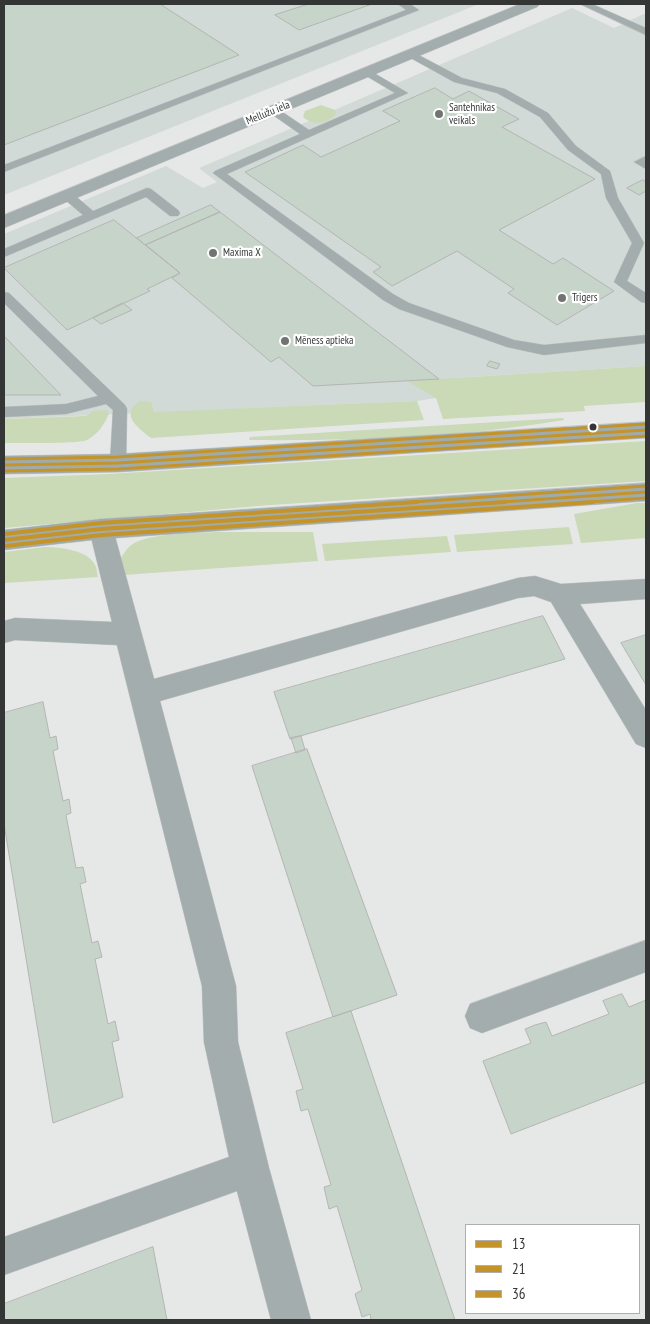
<!DOCTYPE html>
<meta charset="utf-8">
<style>
body{margin:0}
#map{position:relative;width:650px;height:1324px;overflow:hidden;background:#e6e8e7;font-family:"PT Sans Narrow",sans-serif}
canvas{display:block}
.frame{position:absolute;inset:0;border:5px solid #343635;pointer-events:none}
.legend{position:absolute;left:465px;top:1224px;width:175px;height:90px;box-sizing:border-box;background:#fff;border:1px solid #aeafae;margin:0;padding:6px 9px;list-style:none;font-size:15px;color:#343635}
.legend li{display:flex;align-items:center;gap:10px;height:25px}
.legend b{width:25px;border:1px solid #aeafae}
</style>
<div id="map">
<canvas width="650" height="1324"></canvas>
<div class="frame"></div>
<ul class="legend">
<li><b style="height:6px;background:#c4942a"></b>13</li>
<li><b style="height:6px;background:#c4942a"></b>21</li>
<li><b style="height:6px;background:#c4942a"></b>36</li>
</ul>
</div>
<script>
const c = document.querySelector('canvas').getContext('2d');
c.lineJoin = 'round';
function paint(path, color) { c.fillStyle = color; c.fill(path, 'evenodd'); }
function trace(path, color, width, dash) { c.strokeStyle = color; c.lineWidth = width; c.lineCap = dash ? 'butt' : 'round'; c.setLineDash(dash || []); c.stroke(path); }
function drawText(font, color, halo, rows, align = 'center') {
  c.font = font + ' "PT Sans Narrow",sans-serif'; c.lineWidth = 4.5; c.setLineDash([]); c.textBaseline = 'middle'; c.strokeStyle = halo; c.fillStyle = color; for (const [text, x, y, turn = 0] of rows) {
    c.save(); c.translate(x, y); c.rotate((+turn || 0) * Math.PI / 180); c.textAlign = isNaN(turn) ? turn : align; if (halo) c.strokeText(text, 0, 0); c.fillText(text, 0, 0); c.restore();
  }
}
paint(new Path2D(`
 M4,4H479L4,195Z
 M572,8L614,28L646,13V366L453,378L436,398L417,401L4,419V234L166,166L203,188L217,182L199,168Z`), '#d2dad7');
paint(new Path2D(`
 M321,105L335,110L336,114C327,124 312,126 303,117L305,111Z
 M646,366V402L584,406L585,411L443,419L436,398L407,381Z
 M140,401L151,402L154,412L417,401L424,420L151,438C140,429 118,415 140,401Z
 M106,410L109,413C106,423 97,435 87,440C79,444 17,443 4,443V419L86,416L93,411Z
 M563,418L564,420C462,437 354,441 249,440L250,437Z
 M646,441V481L270,505L4,528V478L109,474Z
 M637,503H646V538L581,543L574,514Z
 M569,527L573,544L457,552L454,535Z
 M217,532H313L318,561L124,575L121,558C123,555 125,551 128,548C142,532 196,534 217,532Z
 M447,536L451,552L325,561L322,544Z
 M45,547C60,547 88,550 95,565C97,568 97,574 98,577L4,583V552Z`), '#cad9b6');
const building = new Path2D(`
 M4,4H160L239,55L4,145Z
 M309,4H372L299,30L275,15Z
 M435,88L453,99L469,91L519,119L502,127L595,179L499,230L553,264L563,258L614,291L557,325L508,293L514,289L457,251L392,286L373,272L381,267L245,172L303,145L321,157L400,121L383,111Z
 M643,180L646,182V191L639,195L627,188Z
 M211,205L220,212L145,245L137,238Z
 M220,212L439,379L313,386L279,357L271,362L172,278L180,273L146,245Z
 M114,220L180,273L147,289L150,291L67,330L4,268Z
 M123,303L132,310L101,324L93,318Z
 M4,336L61,395H4Z
 M490,361L500,364L497,369L487,366Z
 M543,616L565,659L290,739L274,692Z
 M646,635V685L621,643Z
 M43,702L50,738L56,736L58,749L53,751L63,801L69,799L71,813L66,815L76,868L83,867L86,882L80,884L92,943L98,941L102,957L95,959L108,1024L115,1021L119,1040L112,1042L123,1097L53,1123L4,824V713Z
 M301,736L305,750L296,753L291,738Z
 M307,749L397,995L333,1017L252,766Z
 M622,994L629,1007L646,1000V1082L511,1134L483,1061L531,1043L525,1029L535,1025L546,1022L552,1036L609,1014L603,1001Z
 M351,1011L455,1320H371L370,1314L362,1317L355,1294L362,1290L337,1206L329,1209L324,1187L331,1185L308,1109L301,1111L296,1091L303,1089L286,1033Z
 M153,1247L167,1320H4V1304Z`);
paint(building, '#c7d4c9');
trace(building, '#b4b5b4', 1);
const lane = new Path2D(`
 M398,4H410L419,10L4,172V165L406,10Z
 M580,4H592L646,28V35Z
 M411,51L462,78L505,89L548,113L576,146L610,171L618,198L644,243L627,281L646,293V303L641,302L614,282L632,243L606,198L601,174L568,150L540,117L497,93L454,82L407,56L406,54Z
 M367,69L408,93L227,174L393,294L409,303L514,340L544,345L646,335V343L544,355L507,347L399,309L383,300L213,173L215,171L300,134L270,113L269,111L270,109H278L309,130L395,93L363,74L362,72Z
 M646,156V169L634,162Z
 M147,188L151,189L178,210L180,213L178,216H170L146,197L4,257V249L83,215L64,199L62,196L64,193H72L93,211Z
 M4,292L9,293L125,405L127,409L126,463L123,467L118,468L113,467L110,463L113,410L106,404L66,414L4,417V407L66,404L98,396L4,303Z`);
const street = new Path2D(`
 M520,4H540L537,7L4,228V215Z
 M101,519L110,522L113,529L154,679L518,578L535,576L561,584L646,579V599L580,604L646,710V748L636,744L551,602L534,596L518,598L160,701L236,986L238,1042L269,1168L311,1320H271L237,1191L4,1275V1237L229,1157L204,1042L202,986L117,645L15,640L4,643V621L15,618L112,622L89,529L92,522Z
 M646,940V972L482,1033L470,1028L465,1016L470,1004Z`);
const secondary = new Path2D(`
 M646,422V438L118,472L4,474V456L118,454Z
 M646,483V501L101,539L4,550V530L101,519Z`);
trace(lane, '#c2c4c3', 1);
trace(street, '#c2c4c3', 1);
trace(secondary, '#c2c4c3', 1);
paint(lane, '#a3adad');
paint(street, '#a3adad');
paint(secondary, '#a0acac');
trace(new Path2D(`
 M4,465L118,463L646,430
 M487,503L646,492`), '#c4942a', 3);
trace(new Path2D(`
 M4,540L101,529L505,502`), '#c4942a', 4);
trace(new Path2D(`
 M4,471L118,469L646,436
 M575,503L646,498`), '#c4942a', 3);
trace(new Path2D(`
 M5,546L102,535L593,502`), '#c4942a', 4);
trace(new Path2D(`
 M4,459L118,457L646,424
 M398,503L646,486`), '#c4942a', 3);
trace(new Path2D(`
 M4,534L101,523L417,502`), '#c4942a', 4);
for (const [x, y, r, color] of [
 [439,114,5,"#727473"],
 [213,253,5,"#727473"],
 [562,298,5,"#727473"],
 [285,341,5,"#727473"],
 [593,427,4.5,"#343635"]
]) { const dot = new Path2D(); dot.arc(x, y, r, 0, 2 * Math.PI); c.fillStyle = color; c.fill(dot); trace(dot, '#fff', 2); }
drawText('11px', '#343635', '#fff', [
 ["Santehnikas",449,108],
 ["veikals",449,121],
 ["Maxima X",223,253],
 ["Trigers",572,298],
 ["Mēness aptieka",295,341]
], 'left');
drawText('11px', '#343635', '#fff', [
 ["Mellužu iela",268,113,-22]
]);
</script>
